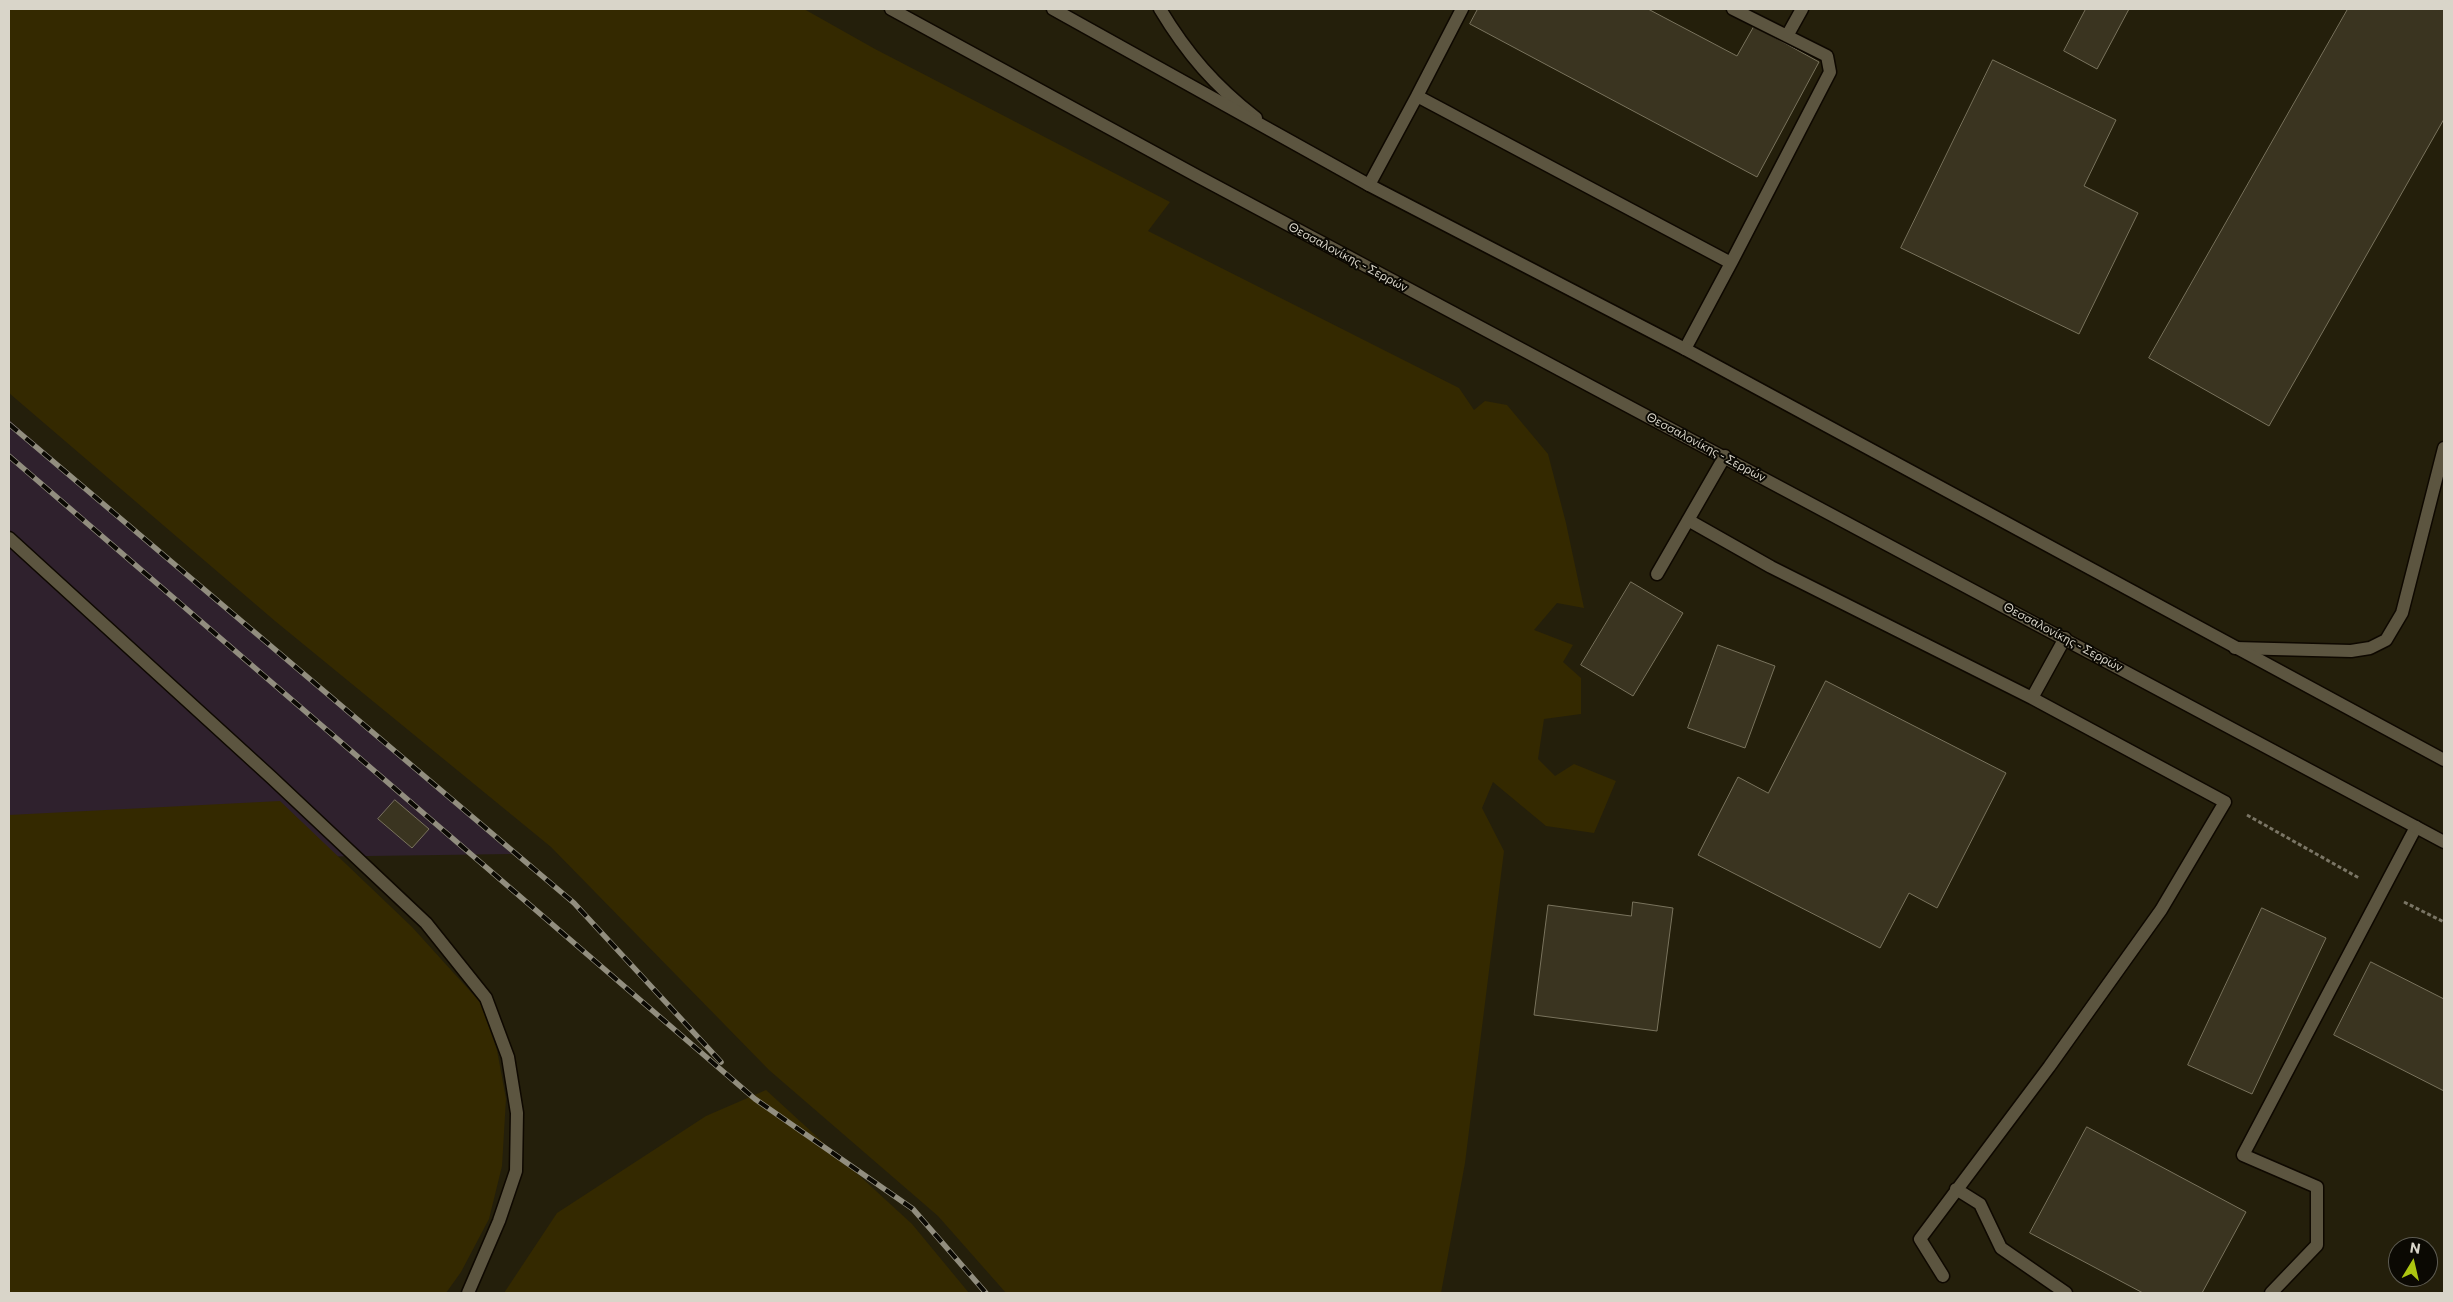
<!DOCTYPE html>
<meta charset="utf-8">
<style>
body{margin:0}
#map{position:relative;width:2453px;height:1302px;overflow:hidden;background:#241f0b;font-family:Commissioner,sans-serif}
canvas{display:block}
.frame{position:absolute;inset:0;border:10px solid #d9d5c9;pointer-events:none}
.north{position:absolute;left:2388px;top:1237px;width:50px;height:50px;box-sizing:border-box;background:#0b0903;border:1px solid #5d5b52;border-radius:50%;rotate:9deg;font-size:14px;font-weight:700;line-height:20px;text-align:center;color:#d9d5c9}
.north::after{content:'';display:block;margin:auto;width:18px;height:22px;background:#adc610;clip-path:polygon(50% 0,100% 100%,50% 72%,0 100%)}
</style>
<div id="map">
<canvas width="2453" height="1302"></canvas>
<div class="frame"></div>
<div class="north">N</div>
</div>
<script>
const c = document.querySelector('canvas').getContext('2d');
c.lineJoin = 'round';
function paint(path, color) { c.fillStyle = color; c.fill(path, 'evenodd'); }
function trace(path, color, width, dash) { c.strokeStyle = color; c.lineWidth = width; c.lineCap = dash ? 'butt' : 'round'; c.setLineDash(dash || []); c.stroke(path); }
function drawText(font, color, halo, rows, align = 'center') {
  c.font = font + ' Commissioner,sans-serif'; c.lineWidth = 4; c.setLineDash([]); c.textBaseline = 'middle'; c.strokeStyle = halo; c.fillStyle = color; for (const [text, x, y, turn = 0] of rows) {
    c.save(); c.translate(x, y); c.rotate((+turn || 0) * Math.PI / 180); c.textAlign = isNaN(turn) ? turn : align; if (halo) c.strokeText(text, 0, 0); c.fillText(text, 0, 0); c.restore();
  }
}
paint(new Path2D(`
 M9,420L512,854L9,861Z`), '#2f212d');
paint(new Path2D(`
 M9,9H804L875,49L1170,202L1148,231L1459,388L1474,410L1485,401L1507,405L1548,454L1566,523L1584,608L1557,603L1534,630L1573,645L1563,662L1581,678V714L1544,719L1538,759L1555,776L1574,764L1616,781L1594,833L1546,826L1493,782L1482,808L1504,851L1465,1163L1441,1293H1006L938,1216L769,1070L551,847L275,621L9,393Z
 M280,801L412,927L480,1002L497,1050L506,1099L502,1166L489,1219L461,1272L446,1293H9V815Z
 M766,1090L912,1224L969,1293H504L557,1213L706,1116Z`), '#342900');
const building = new Path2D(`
 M1478,9H1648L1737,56L1754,26L1819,62L1757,177L1470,24Z
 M2086,9H2129L2097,69L2064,51Z
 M2348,9H2444V119L2269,426L2149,358Z
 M1993,60L2116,120L2084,186L2138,213L2079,334L1901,248Z
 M1631,582L1683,613L1633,696L1581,665Z
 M1718,645L1775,666L1745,748L1688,728Z
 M1826,681L2006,773L1937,908L1909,893L1880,948L1698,855L1738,777L1768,793Z
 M395,800L429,829L412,848L378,819Z
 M1633,902L1673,908L1657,1031L1534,1015L1548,905L1631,916Z
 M2262,908L2326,938L2252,1094L2188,1065Z
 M2371,962L2444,999V1091L2334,1035Z
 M2087,1127L2246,1212L2202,1293H2143L2030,1233Z`);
paint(building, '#3a3420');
trace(building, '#79735d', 1);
const service = new Path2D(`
 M1787,36L1802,9
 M1417,96L1462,9
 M1369,185L1417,96L1731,263L1685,349
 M1731,263L1830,72L1827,56L1733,9
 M1688,520L1771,567L2032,698
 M1657,574L1725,456
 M2235,648L2351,651L2370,648L2386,640L2402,613L2444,448
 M1956,1189L1980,1204L2001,1248L2066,1293
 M1943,1276L1920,1239L2049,1067L2161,910L2225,802L2032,698L2065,638
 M2271,1293L2317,1245V1187L2243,1155L2416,827`);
const minor = new Path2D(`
 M1160,9C1187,54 1215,86 1256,118
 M9,538L272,778L426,923L486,998L508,1057L517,1113L516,1171L499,1221L468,1293`);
const secondary = new Path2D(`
 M891,9L1199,177L2444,842
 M1053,9L1369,185L1685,349L2444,760`);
trace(service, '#0e0800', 15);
trace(minor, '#0e0800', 15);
trace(secondary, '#0e0800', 15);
trace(new Path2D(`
 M2247,815L2359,878
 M2404,902L2444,922`), '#7a7565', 3, [4, 2.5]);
trace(service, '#5c5540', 12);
trace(minor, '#5c5540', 12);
trace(secondary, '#5c5540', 12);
const rail = new Path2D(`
 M9,424L574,903L721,1062
 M9,456L755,1099L913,1209L986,1293`);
trace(rail, '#928e7f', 5.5);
trace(rail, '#0b0903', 4, [11]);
drawText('12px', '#d9d5c9', '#0b0903', [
 ["Θεσσαλονίκης - Σερρών",1348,257,28],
 ["Θεσσαλονίκης - Σερρών",1706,447,28],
 ["Θεσσαλονίκης - Σερρών",2063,637,28]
]);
</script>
